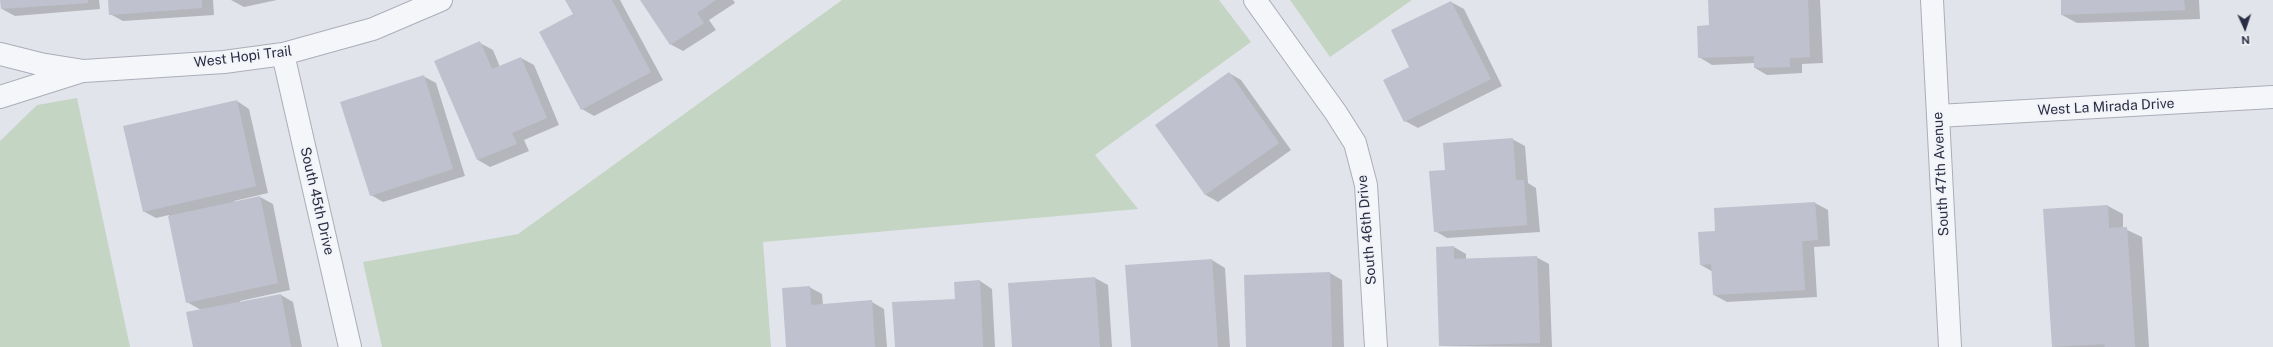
<!DOCTYPE html>
<style>
body{margin:0}
#map{position:relative;width:2273px;height:347px;overflow:hidden;background:#e2e4eb;font-family:"Public Sans",sans-serif}
canvas{display:block}
.north{position:absolute;left:2225px;top:8px;width:40px;height:40px;-webkit-text-stroke:3px #f2f3f8;paint-order:stroke;rotate:177deg;font-size:11px;font-weight:700;line-height:16px;text-align:center;color:#2a2e44}
.north::after{content:'';display:block;margin:auto;width:14px;height:18px;background:#2a2e44;clip-path:polygon(50% 0,100% 100%,50% 72%,0 100%)}
</style>
<div id="map">
<canvas width="2273" height="347"></canvas>
<div class="north">N</div>
</div>
<script>
const c = document.querySelector('canvas').getContext('2d');
c.lineJoin = 'round';
function paint(path, color) { c.fillStyle = color; c.fill(path, 'evenodd'); }
function trace(path, color, width, dash) { c.strokeStyle = color; c.lineWidth = width; c.lineCap = dash ? 'butt' : 'round'; c.setLineDash(dash || []); c.stroke(path); }
function drawText(font, color, halo, rows, align = 'center') {
  c.font = font + ' "Public Sans",sans-serif'; c.lineWidth = 3.5; c.setLineDash([]); c.textBaseline = 'middle'; c.strokeStyle = halo; c.fillStyle = color; for (const [text, x, y, turn = 0] of rows) {
    c.save(); c.translate(x, y); c.rotate((+turn || 0) * Math.PI / 180); c.textAlign = isNaN(turn) ? turn : align; if (halo) c.strokeText(text, 0, 0); c.fillText(text, 0, 0); c.restore();
  }
}
paint(new Path2D(`
 M842,0H1219L1251,42L1095,155L1138,209L763,242L771,347H382L363,262L518,234Z
 M1290,0H1412L1330,57Z
 M77,98L130,347H0V141L37,105Z`), '#c4d5c3');
paint(new Path2D(`
 M1,0H99L100,9L15,16L2,9Z
 M109,0H213L214,15L123,21L110,14Z
 M231,0H277L244,7Z
 M566,0H620L663,80L594,116L582,109L574,15Z
 M641,0H733L735,3L709,20L716,30L683,51L670,44Z
 M1709,0H1820L1823,63L1802,64V73L1767,75L1755,68V63L1712,65L1699,57L1710,26Z
 M2062,0H2199L2200,19L2077,23L2062,15Z
 M1451,2L1464,9L1502,86L1418,128L1405,121L1410,68L1392,31Z
 M480,43L493,50L500,67L521,58L534,65L559,125L524,140L529,151L490,167L478,160Z
 M1229,73L1241,80L1291,150L1218,202L1206,195L1156,125Z
 M423,76L436,83L465,176L383,202L371,195Z
 M237,101L249,109L268,193L234,201V203L260,197L273,204L290,290L240,301V303L281,295L293,302L302,347H194L201,310L187,302L169,215L156,218L143,211Z
 M1512,139L1525,146L1528,183L1536,188L1540,232L1447,238L1435,231Z
 M1815,203L1828,210L1830,246L1814,247L1817,297L1727,302L1714,295L1713,272L1701,265L1716,232L1715,209Z
 M2108,206L2123,214V228L2142,237L2149,347H2054Z
 M1454,247L1466,254V259L1536,257L1549,264L1552,347L1440,346Z
 M1212,260L1225,268L1230,347H1132Z
 M1330,273L1342,280L1344,347H1247Z
 M1095,278L1108,285L1112,347H1013L1009,284Z
 M980,281L992,289L995,347H896Z
 M809,287L822,294L823,305L872,302L884,309L887,347H787Z`), '#0003');
paint(new Path2D(`
 M0,0H88V3L1,9Z
 M108,0H202V8L109,15Z
 M565,0H612L651,72L581,110L539,32L573,14Z
 M640,0H716L697,13L704,23L670,45Z
 M1708,0H1808L1810,57L1790,58V67L1754,68V56L1698,58L1697,26L1709,25Z
 M2061,0H2184L2185,10L2061,15Z
 M1451,1L1491,79L1404,122L1383,80L1409,67L1391,30Z
 M480,41L492,69L521,57L547,118L512,133L517,144L477,160L434,61Z
 M1229,72L1279,143L1205,195L1155,125Z
 M424,75L453,169L370,196L340,102Z
 M237,100L256,186L143,212L123,126Z
 M1513,138L1516,180H1524L1527,225L1434,232L1429,171L1445,170L1443,143Z
 M260,196L278,283L186,303L168,216Z
 M1815,202L1818,240L1802,241L1805,290L1713,295L1711,264L1700,265L1698,232L1715,231L1714,208Z
 M2108,205L2109,228L2127,227L2135,347H2105L2104,344L2052,347L2043,209Z
 M1454,246V259L1537,256L1540,343L1439,346L1436,247Z
 M1212,259L1218,347H1131L1125,265Z
 M1330,272L1332,347H1246L1244,275Z
 M1095,277L1100,347H1012L1008,283Z
 M980,280L983,347H895L892,302L955,299L954,282Z
 M810,286L811,305L872,300L875,347H786L782,288Z
 M281,294L291,347H193L186,312Z`), '#bfc2ce');
const minor = new Path2D(`
 M1255,0L1336,113L1355,143L1366,185L1376,347
 M1932,0L1950,347
 M0,54L40,64L84,71L224,62L283,54L373,29L441,0
 M283,54L350,347
 M0,97L79,72
 M1938,116L2273,97`);
trace(minor, '#abadb9', 24);
trace(minor, '#f5f6f9', 22);
drawText('14px', '#2a2e44', '#f2f3f8', [
 ["West Hopi Trail",243,57,-7],
 ["West La Mirada Drive",2106,107,-3],
 ["South 47th Avenue",1941,174,-93],
 ["South 45th Drive",317,201,77],
 ["South 46th Drive",1367,230,-95]
]);
</script>
